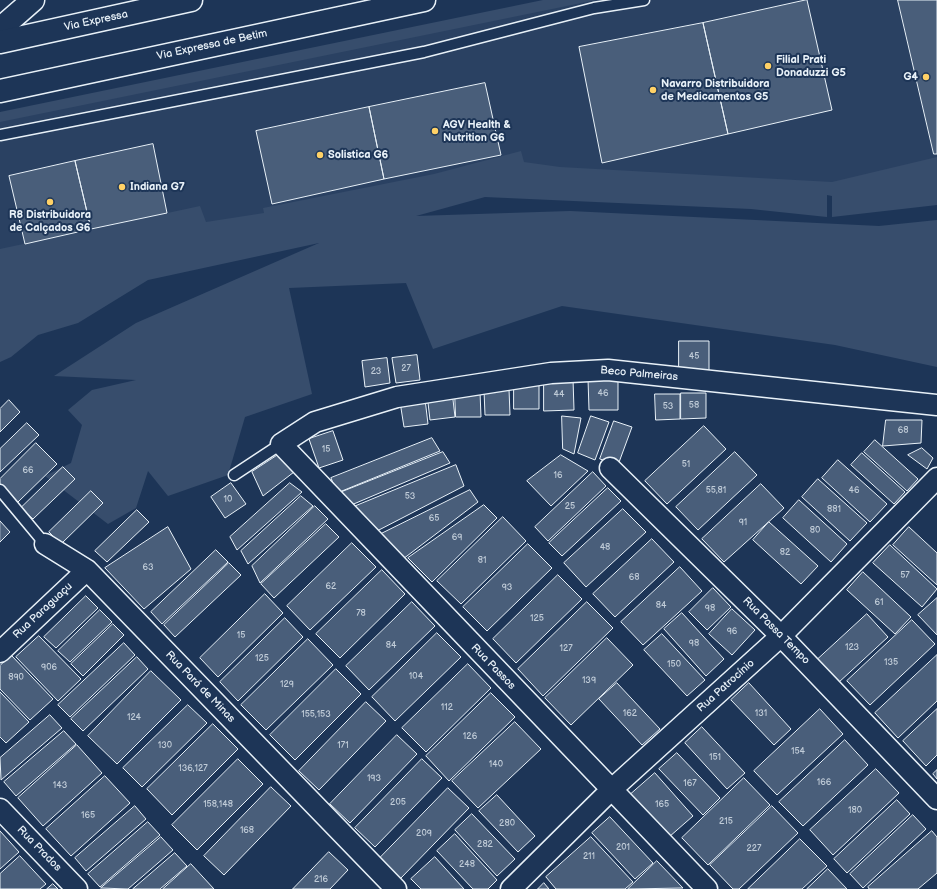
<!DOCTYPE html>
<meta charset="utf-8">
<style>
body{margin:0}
canvas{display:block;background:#1d3557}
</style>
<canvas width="937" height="889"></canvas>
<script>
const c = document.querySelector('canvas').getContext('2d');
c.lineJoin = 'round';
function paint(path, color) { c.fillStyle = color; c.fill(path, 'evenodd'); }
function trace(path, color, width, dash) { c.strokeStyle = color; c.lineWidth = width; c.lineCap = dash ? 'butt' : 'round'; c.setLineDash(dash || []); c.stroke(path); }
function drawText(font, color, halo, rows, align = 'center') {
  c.font = font + ' "Balsamiq Sans",sans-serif'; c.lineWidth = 4; c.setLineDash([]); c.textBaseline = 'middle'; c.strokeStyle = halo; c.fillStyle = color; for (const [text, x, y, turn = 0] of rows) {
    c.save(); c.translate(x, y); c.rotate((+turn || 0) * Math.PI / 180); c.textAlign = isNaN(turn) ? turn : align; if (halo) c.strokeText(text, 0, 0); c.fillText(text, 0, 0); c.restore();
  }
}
paint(new Path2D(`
 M564,0H937V168L835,193L549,173L190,236L0,338V119Z`), '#2a4162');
paint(new Path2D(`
 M543,0H596L0,122V112Z
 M521,151L524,162L560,167L832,182L937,157V205L832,217V196L827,195V217L751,209L485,197L416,216L570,211L879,226L937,220V367L835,345L562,306L433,349L406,283L289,288L312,394L245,417L228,475L168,496L148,471L136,508L108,524L45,476L71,463L82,425L68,410L92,390L136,380L54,376L136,323L319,243L148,280L78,323L38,335L11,357L0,362V249L200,206L206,222L264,213L263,208L434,174Z`), '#374d6c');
const building = new Path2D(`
 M807,0L832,110L728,134L703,23Z
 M898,0H937V154H934Z
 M703,23L728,134L602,163L579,47Z
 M485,83L501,155L384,179L369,107Z
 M369,107L384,179L272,204L256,131Z
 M153,144L167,213L91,229L75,161Z
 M75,161L91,229L25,244L9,176Z
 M679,341H709V372L679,373Z
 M417,355L420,380L396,383L392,358Z
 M387,358L390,383L365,387L362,361Z
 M618,378V410H589L588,379Z
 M544,379H573L574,410L544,411Z
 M514,384H539V409H514Z
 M509,389L510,415H485L484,390Z
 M452,391L455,417L430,420L427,394Z
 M455,392H480L481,417H456Z
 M681,393H706V418L681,419Z
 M655,394H680V419L656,420Z
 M425,399L428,424L404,427L400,402Z
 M9,400L20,412L0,432V409Z
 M562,416L581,418L574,454L563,449Z
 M591,416L609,422L595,460L578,453Z
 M886,420H922L921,443L883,446Z
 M614,421L632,427L618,465L600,459Z
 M27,423L39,435L0,472V449Z
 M704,426L726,449L667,504L645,481Z
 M333,431L343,460L319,468L309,439Z
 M432,438L440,451L337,493L331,478Z
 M875,440L918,479L907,491L864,452Z
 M36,443L57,464L18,502L0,484V479Z
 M922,448L933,458L927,469L908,455Z
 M443,452L450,463L349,506L342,492Z
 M735,452L757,475L698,530L676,507Z
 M281,453L294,472L263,496L252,472Z
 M862,453L905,492L894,504L851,465Z
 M561,455L588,471L551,506L527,481Z
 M838,460L887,504L870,522L822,478Z
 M456,465L464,486L375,532L351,508Z
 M63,467L75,479L33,519L21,508Z
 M593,472L606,486L548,541L535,527Z
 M818,479L867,523L850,541L802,497Z
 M231,483L246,504L225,518L211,497Z
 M290,483L302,492L237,550L230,537Z
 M761,484L784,508L724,562L702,539Z
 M608,488L621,501L562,556L549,543Z
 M470,490L478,502L403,559L379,535Z
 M91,491L103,503L61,544L49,532Z
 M301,496L313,506L248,564L241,551Z
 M799,500L847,544L831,562L783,518Z
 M484,505L497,518L432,582L408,558Z
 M315,506L328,519L260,583L252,566Z
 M623,509L646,532L586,587L564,563Z
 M137,510L149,522L107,562L95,551Z
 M503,517L526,541L461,604L437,581Z
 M0,521L10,532L0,542Z
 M769,522L818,566L801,584L753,540Z
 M326,524L339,537L274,598L261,584Z
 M168,527L191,569L144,609L105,568Z
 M909,527L937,553V585L893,545Z
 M652,539L674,562L615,617L593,594Z
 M352,543L376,567L310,630L287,606Z
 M528,544L552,568L487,631L463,607Z
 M890,545L937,589L922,607L873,563Z
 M216,550L228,562L162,624L151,612Z
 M229,563L241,575L175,637L164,625Z
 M680,567L702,591L643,645L621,622Z
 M382,570L405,594L340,658L316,634Z
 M863,572L911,617L895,634L847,590Z
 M558,575L582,599L516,663L493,639Z
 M713,588L731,607L707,630L689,612Z
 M265,594L283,613L218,677L200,658Z
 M86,596L98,608L56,648L44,637Z
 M937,598V635L918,615Z
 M412,602L435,626L369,690L346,666Z
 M587,602L613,628L543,696L518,669Z
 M732,609L755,630L732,655L709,634Z
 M100,610L112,622L70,662L58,651Z
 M682,613L724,659L706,676L664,629Z
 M867,614L888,637L838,683L817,660Z
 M285,618L303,637L238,701L220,682Z
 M912,620L935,644L870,705L847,681Z
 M113,624L124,635L83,676L71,664Z
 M437,633L461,657L395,721L372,697Z
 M662,634L705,680L687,696L644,650Z
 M39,636L81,679L58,701L16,657Z
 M607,638L633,665L571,725L545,698Z
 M308,639L333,665L266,730L241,705Z
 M124,643L135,655L70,717L58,705Z
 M11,655L53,699L30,720L0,689V666Z
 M937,655V701L898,738L875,713Z
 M137,657L148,669L83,731L71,719Z
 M468,664L491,688L426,752L402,728Z
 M336,669L361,694L295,760L270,735Z
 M151,671L181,700L117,764L88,736Z
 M617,683L660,729L642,745L599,699Z
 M749,683L791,729L774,745L731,700Z
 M0,692L29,722L6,743L0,737Z
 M491,693L515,717L449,781L426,756Z
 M366,702L386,721L319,790L299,771Z
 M188,705L207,723L142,787L123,768Z
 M820,709L843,734L777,795L754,771Z
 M937,709V755L926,766L903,741Z
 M50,715L62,728L1,780L0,758Z
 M515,722L541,749L478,808L452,781Z
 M213,724L238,749L172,815L147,789Z
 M702,727L745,773L727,789L685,743Z
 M64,731L76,744L16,796L4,782Z
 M397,735L417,754L350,823L330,804Z
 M845,740L868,765L803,826L779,802Z
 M77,745L102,773L43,826L18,798Z
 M677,753L720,798L703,815L659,769Z
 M238,759L263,784L197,850L172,825Z
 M422,759L442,778L375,847L355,828Z
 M876,769L899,793L833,855L810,830Z
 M937,770V779L933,774Z
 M655,773L693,816L669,837L631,794Z
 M105,776L130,803L71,856L46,829Z
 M744,778L770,805L708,865L682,838Z
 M271,787L291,806L224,875L204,856Z
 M448,788L469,808L400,879L379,859Z
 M497,795L535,836L518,852L479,811Z
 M897,800L910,814L847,873L834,859Z
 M135,806L146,819L86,871L75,858Z
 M772,806L798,833L739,889H733L710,865Z
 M472,814L515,859L497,876L455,830Z
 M913,815L926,829L863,888L850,874Z
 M610,817L653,863L635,879L592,833Z
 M148,822L160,835L100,887L88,874Z
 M0,831L19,852L0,869Z
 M932,831L937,837V873L918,889H869L868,887Z
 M455,834L497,880L488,889H473L437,851Z
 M161,837L173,850L128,889L101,888Z
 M591,837L633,882L625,889H556L546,877Z
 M800,839L827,866L802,889H748Z
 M329,852L348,870L330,889H293Z
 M175,853L187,866L160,889H133Z
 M20,856L46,884L40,889H0V874Z
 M435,857L464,889H421L411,879Z
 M657,861L683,888L628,889Z
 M191,864L214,889H163Z
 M828,869L847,889H807Z
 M544,883L549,889H538Z
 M53,884L58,889H47Z`);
paint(building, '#495e7a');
trace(building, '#e8f1f8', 1);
const lane = new Path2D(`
 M0,135L424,52L594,8L644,0
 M234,475L281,444
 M0,490L45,544`);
const street = new Path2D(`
 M610,468L781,636L937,799
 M45,544L87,570L396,889
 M0,652L87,570
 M0,809L77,889
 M511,889L611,790L781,636L937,478
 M707,889L281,444L315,422L397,397L551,373L608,370L937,405`);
const secondary = new Path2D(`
 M0,29L33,0`);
const highway = new Path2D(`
 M0,42L191,0
 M0,91L424,0`);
trace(lane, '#e8f1f8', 13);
trace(street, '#e8f1f8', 23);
trace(secondary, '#e8f1f8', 25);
trace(highway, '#e8f1f8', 25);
trace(lane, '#1d3557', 10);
trace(street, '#1d3557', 20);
trace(secondary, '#1d3557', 22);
trace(highway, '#1d3557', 22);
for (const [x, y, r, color] of [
 [768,66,4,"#ffd166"],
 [926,77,4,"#ffd166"],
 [653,90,4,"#ffd166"],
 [435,131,4,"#ffd166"],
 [320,155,4,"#ffd166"],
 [122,187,4,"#ffd166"],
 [50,202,4,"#ffd166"]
]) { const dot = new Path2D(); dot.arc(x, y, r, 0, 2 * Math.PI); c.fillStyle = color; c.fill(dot); trace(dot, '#1d3557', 1.5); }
drawText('9px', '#c0ccd8', null, [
 ["45",694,357],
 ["27",406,369],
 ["23",376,372],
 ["46",603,394],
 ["44",559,395],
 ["58",694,406],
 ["53",668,407],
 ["68",903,431],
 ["15",326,450],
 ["51",686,465],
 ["66",28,471],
 ["16",558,476],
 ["55,81",716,491],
 ["46",854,491],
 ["53",410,497],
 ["10",228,500],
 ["25",570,507],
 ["881",834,510],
 ["65",434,519],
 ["91",743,523],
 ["80",815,531],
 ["69",457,538],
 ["48",605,548],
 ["82",785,553],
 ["81",482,561],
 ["63",148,568],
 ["57",905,576],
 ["68",634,578],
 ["62",331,587],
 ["93",507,588],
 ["61",879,603],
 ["84",661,606],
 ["98",710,609],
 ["78",361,614],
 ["125",537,619],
 ["96",732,632],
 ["15",241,636],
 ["98",694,644],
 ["84",391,646],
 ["123",852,648],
 ["127",566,649],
 ["125",262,659],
 ["135",891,663],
 ["150",674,665],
 ["906",49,668],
 ["104",416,677],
 ["890",16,678],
 ["139",589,681],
 ["129",287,685],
 ["112",447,708],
 ["162",630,714],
 ["131",761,714],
 ["155,153",316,715],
 ["124",134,718],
 ["126",470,737],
 ["130",165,746],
 ["171",343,746],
 ["154",798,752],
 ["151",715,758],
 ["140",496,765],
 ["136,127",193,769],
 ["193",374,779],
 ["166",824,783],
 ["167",690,784],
 ["143",60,786],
 ["205",398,803],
 ["158,148",218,805],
 ["165",662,805],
 ["180",855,811],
 ["165",88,816],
 ["215",726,822],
 ["280",507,824],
 ["168",247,831],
 ["209",424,834],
 ["282",485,845],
 ["201",623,848],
 ["227",754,849],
 ["211",589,857],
 ["248",467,865],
 ["216",321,880]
]);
drawText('11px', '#e8f1f8', '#1d3557', [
 ["Via Expressa",96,21,-12],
 ["Via Expressa de Betim",212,45,-12],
 ["Beco Palmeiras",639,374,5],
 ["Rua Paraguaçu",43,611,-43],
 ["Rua Passa Tempo",776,631,45],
 ["Rua Passos",493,667,46],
 ["Rua Patrocínio",726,686,-42],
 ["Rua Pará de Minas",200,687,46],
 ["Rua Prados",39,849,46]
]);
drawText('bold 11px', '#e8f1f8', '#1d3557', [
 ["Filial Prati",776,60],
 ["Donaduzzi G5",776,73],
 ["G4",918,77,"right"],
 ["Navarro Distribuidora",661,84],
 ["de Medicamentos G5",661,97],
 ["AGV Health &",443,125],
 ["Nutrition G6",443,138],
 ["Solistica G6",328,155],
 ["Indiana G7",130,187],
 ["R8 Distribuidora",50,215,"center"],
 ["de Calçados G6",50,228,"center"]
], 'left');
</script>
